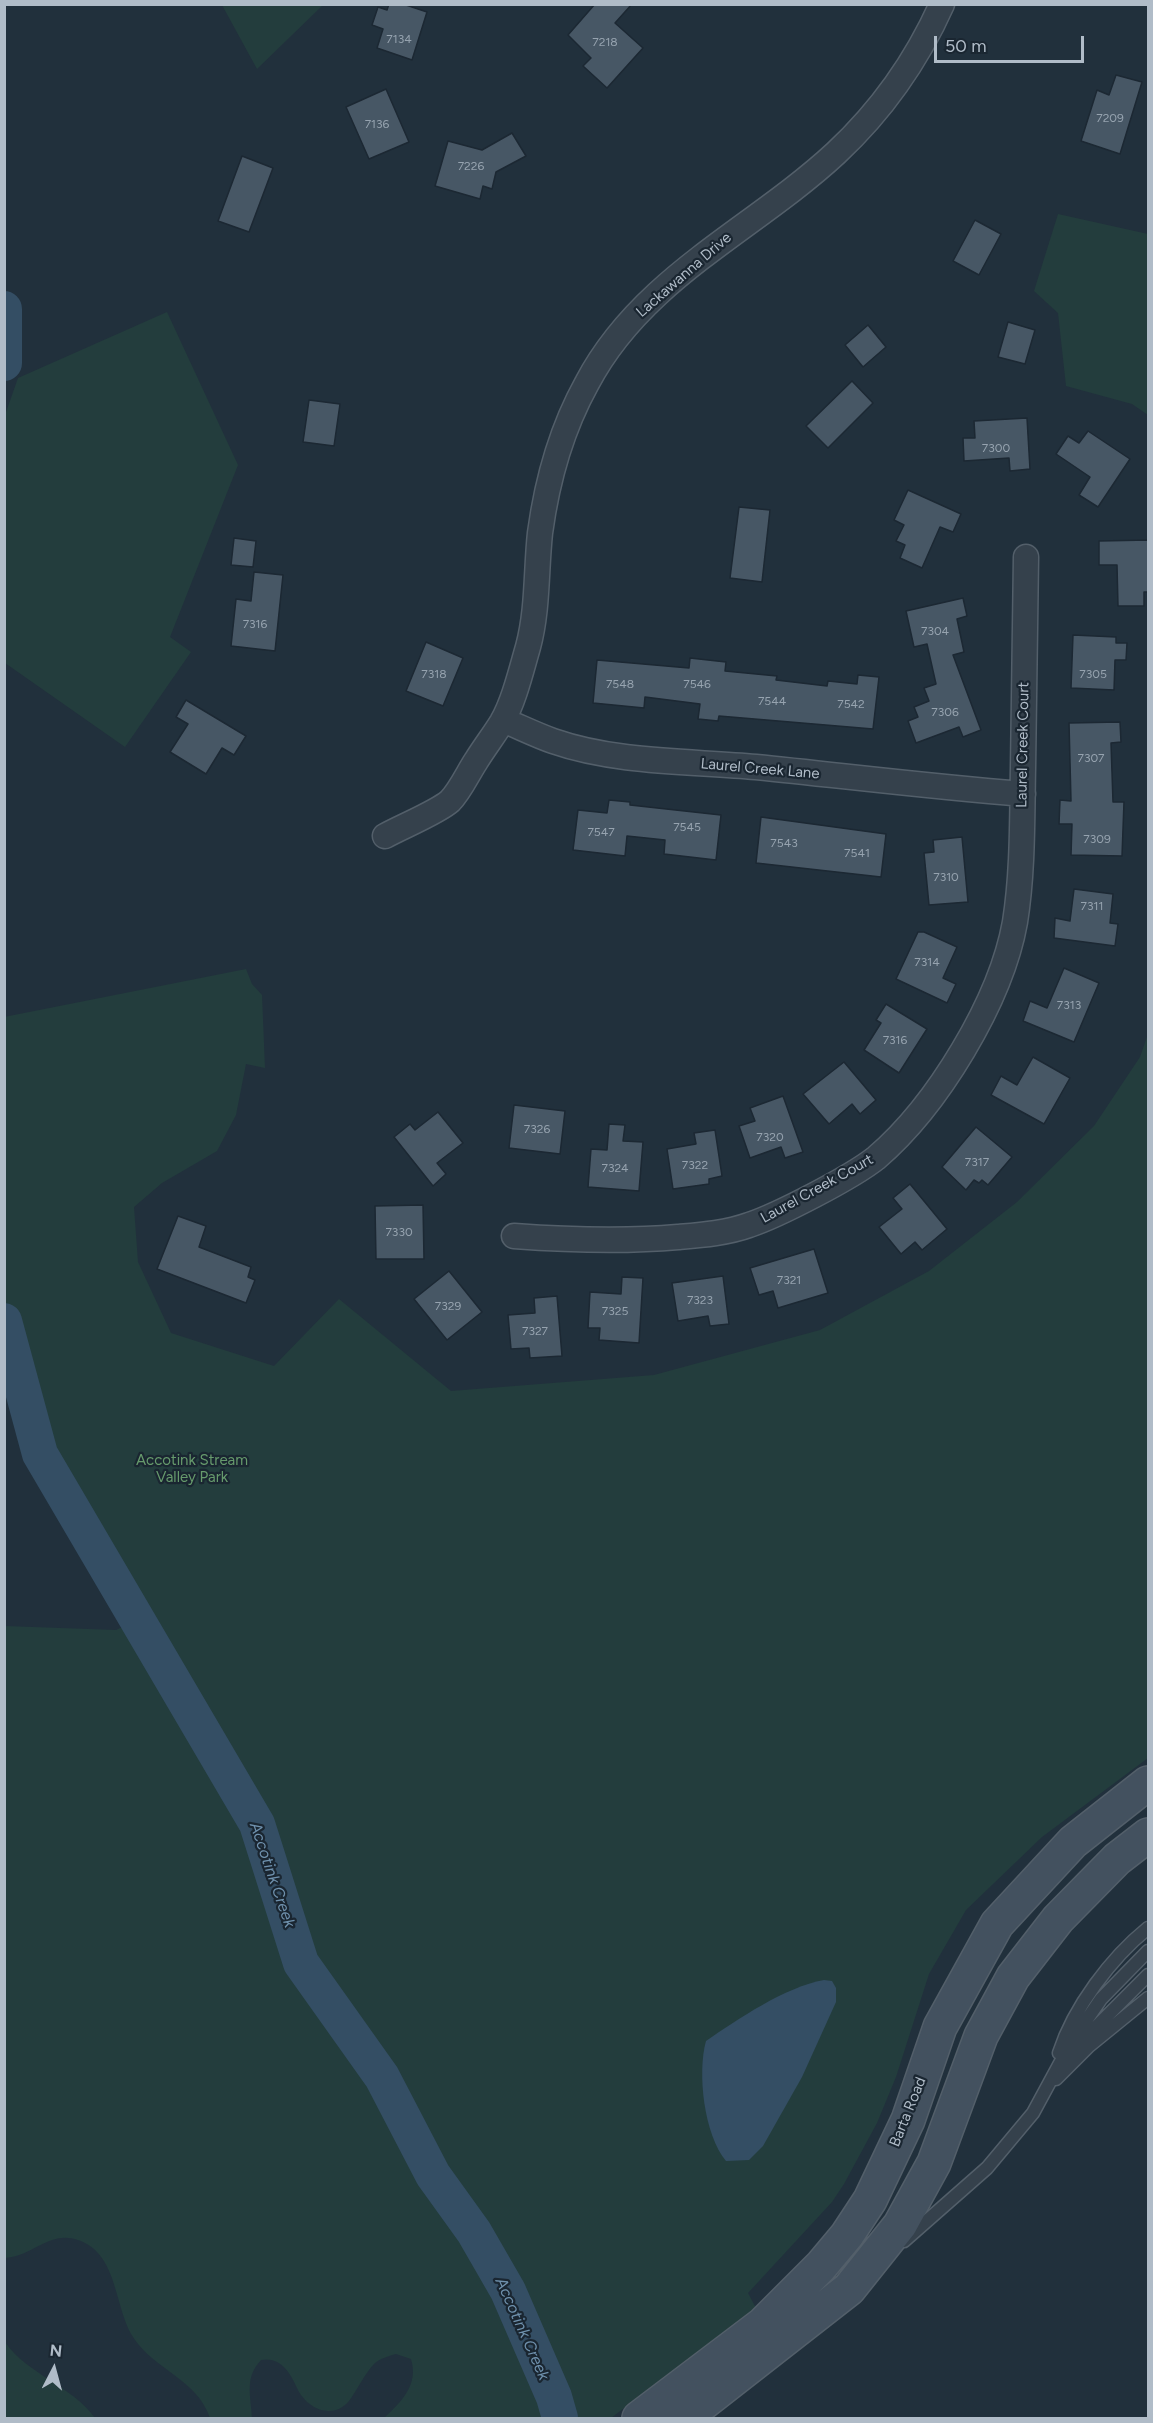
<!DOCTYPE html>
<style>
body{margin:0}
#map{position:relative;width:1153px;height:2423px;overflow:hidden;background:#21303c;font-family:Figtree,sans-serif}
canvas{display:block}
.frame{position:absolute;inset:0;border:6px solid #b0bcc8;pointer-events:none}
.north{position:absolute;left:24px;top:2339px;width:60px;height:60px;-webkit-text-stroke:4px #1a2631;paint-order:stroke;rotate:6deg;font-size:16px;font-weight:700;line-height:24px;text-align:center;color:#b0bcc8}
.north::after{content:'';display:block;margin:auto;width:21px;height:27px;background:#b0bcc8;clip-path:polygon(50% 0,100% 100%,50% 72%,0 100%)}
.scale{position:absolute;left:934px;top:36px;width:150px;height:27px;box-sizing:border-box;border:3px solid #b0bcc8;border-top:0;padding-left:8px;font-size:18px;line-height:21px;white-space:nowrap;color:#b0bcc8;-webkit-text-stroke:4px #1a2631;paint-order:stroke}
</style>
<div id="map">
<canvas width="1153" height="2423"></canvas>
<div class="frame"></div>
<div class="north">N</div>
<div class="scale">50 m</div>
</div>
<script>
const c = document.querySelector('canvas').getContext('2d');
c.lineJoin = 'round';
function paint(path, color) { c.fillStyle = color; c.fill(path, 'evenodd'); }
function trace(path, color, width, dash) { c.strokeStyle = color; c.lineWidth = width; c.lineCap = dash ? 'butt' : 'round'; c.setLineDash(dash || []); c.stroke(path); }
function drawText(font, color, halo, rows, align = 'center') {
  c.font = font + ' Figtree,sans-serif'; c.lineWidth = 4.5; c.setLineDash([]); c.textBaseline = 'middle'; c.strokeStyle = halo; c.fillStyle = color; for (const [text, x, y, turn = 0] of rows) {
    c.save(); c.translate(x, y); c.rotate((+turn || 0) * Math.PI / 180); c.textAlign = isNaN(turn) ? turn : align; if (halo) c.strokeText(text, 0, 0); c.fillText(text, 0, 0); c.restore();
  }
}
paint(new Path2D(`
 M222,5H323L257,69Z
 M1058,214L1148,234V415L1132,404L1066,386L1058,313L1034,291Z
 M167,312L238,465L170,637L191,652L125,747L5,663V415L18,378Z
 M246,969L252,984L262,995L265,1068L246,1064L236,1115L217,1151L162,1183L134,1207L138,1262L171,1333L274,1366L339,1299L451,1391L654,1375L820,1330L929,1271L1017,1202L1094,1126L1140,1057L1148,1034V1758L1042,1837L966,1910L929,1974L896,2077L877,2123L844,2184L832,2202L748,2293L756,2308L611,2418H384C401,2402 419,2385 411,2359L396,2354C389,2356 381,2358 375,2363C364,2374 358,2389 349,2401C332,2421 306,2408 297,2388C290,2372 280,2356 261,2360C244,2378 251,2396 252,2418H210C197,2379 154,2370 133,2337C114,2307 118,2253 78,2240C50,2230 31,2257 5,2258V1626L116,1630L137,1620L40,1454L5,1320L4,1017Z
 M5,2342C28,2375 71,2385 95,2418H5Z`), '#233d3d');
paint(new Path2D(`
 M824,1980L832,1981L836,1988V2002L802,2077L763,2146L749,2160L726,2161C704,2135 697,2073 706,2041C738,2019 785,1987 824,1980Z`), '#344e64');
trace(new Path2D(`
 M4,309V363
 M4,1321L40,1454L257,1824L301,1963L382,2077L433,2175L474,2232L508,2291L554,2397L560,2418`), '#344e64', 36);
const building = new Path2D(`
 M389,4H403L427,12L412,60L377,48L383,29L372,25L378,7L387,10Z
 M595,4H632L615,23L643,48L607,88L583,66L591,58L568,35Z
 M1116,75L1142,82L1120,154L1081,141L1097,90L1109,95Z
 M386,89L409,142L369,159L346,107Z
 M512,133L526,156L496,172L492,189L483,186L480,199L435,186L448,141L482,150Z
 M242,156L273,168L249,232L218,221Z
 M975,220L1001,234L979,275L953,261Z
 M1008,322L1035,330L1025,364L998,357Z
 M868,325L886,347L863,367L845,345Z
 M852,381L873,403L828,448L806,426Z
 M309,400L340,404L334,446L303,442Z
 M1027,418L1030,469L1010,471L1009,458L964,461L963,438H975L974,421Z
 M1088,431L1130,459L1098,507L1079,495L1090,477L1056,454L1068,436L1079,443Z
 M908,490L961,514L953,532L940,527L922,568L900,558L905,545L896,541L904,525L894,520Z
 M739,507L770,510L762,582L730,578Z
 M234,538L256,541L253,567L231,565Z
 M1149,540V592H1144V606H1118L1117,565H1099V541Z
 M254,572L283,575L275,651L231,646L236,599L251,601Z
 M963,598L967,616L957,619L964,652L953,655L981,730L963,737L959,727L916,743L908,721L918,717L914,707L929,701L924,688L936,684L927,644L914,647L906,611Z
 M1073,635L1116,637V643H1127L1126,660H1115L1114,690L1071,688Z
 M426,642L463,658L443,706L406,691Z
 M690,658L726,662L725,671L777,676L776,680L827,686L828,681L857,684L858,675L879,677L873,729L719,716L718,721L698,719L700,704L645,697L644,708L593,703L597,660L689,668Z
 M186,700L246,736L234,755L222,748L206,774L170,752L188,724L176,717Z
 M1120,722L1121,742L1111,743L1113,802H1124L1122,856L1071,855L1072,824H1059L1060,800L1071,801L1069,723Z
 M609,800L630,802V805L721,815L716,860L664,854L665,840L627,836L625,856L573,850L578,810L607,813Z
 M761,817L886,834L881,877L756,863Z
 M962,837L968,902L929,905L924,853L934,852L933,840Z
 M1074,889L1113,894L1110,923L1118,924L1115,946L1054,938L1055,918L1070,921Z
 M918,932H924L957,947L943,978L956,984L947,1003L896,979Z
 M1064,968L1099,983L1074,1042L1023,1021L1030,1001L1047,1008Z
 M886,1004L927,1029L899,1073L864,1050L881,1023L876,1020Z
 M1033,1057L1070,1078L1044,1124L991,1095L1001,1076L1017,1085Z
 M844,1062L876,1100L860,1114L852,1104L829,1124L803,1094Z
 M783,1096L803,1152L785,1158L781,1147L750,1158L739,1126L755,1121L750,1108Z
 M514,1105L565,1111L560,1154L509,1148Z
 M438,1112L463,1143L437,1163L446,1174L433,1186L394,1137L410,1124L415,1130Z
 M609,1124L625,1125L623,1141L643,1142L639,1191L588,1187L591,1149L607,1150Z
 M976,1127L1012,1157L988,1185L982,1180L979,1183L974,1180L966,1190L942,1167Z
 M715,1130L722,1176L709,1179V1184L673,1189L667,1149L696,1144L694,1133Z
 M910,1184L947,1229L922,1250L915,1242L901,1254L879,1227L902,1209L893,1198Z
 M423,1205L424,1259H376L375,1206Z
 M178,1216L206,1226L199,1247L251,1267L248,1277L255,1280L246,1303L157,1269Z
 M814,1249L828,1293L778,1308L773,1291L759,1295L750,1268Z
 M449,1271L482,1312L447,1340L414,1299Z
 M723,1276L729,1324L710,1326L708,1316L678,1321L672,1283Z
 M622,1277L643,1278L639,1343L599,1340L600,1328H588L590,1292L621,1294Z
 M557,1296L562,1356L530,1358L529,1348L511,1349L508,1315L535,1313L534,1298Z`);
paint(building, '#475765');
trace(building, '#1c2833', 1.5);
const lane = new Path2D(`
 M1059,2053C1074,2007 1111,1958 1148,1928
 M1069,2059L1085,2038L1148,1975
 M1056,2079L1089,2046L1148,1998
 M904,2241L987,2168L1033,2113L1072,2041L1101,1999L1148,1951`);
const street = new Path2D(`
 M503,720C520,727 536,735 553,741C616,763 690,761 756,767C845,776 933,787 1023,794
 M385,836C401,827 438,812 450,801C460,791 468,773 476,761C484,748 494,735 502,722C514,701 521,671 528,647C538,610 536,570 540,533C547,481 562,428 587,383C642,278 753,230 836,153C881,111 917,60 942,4
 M514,1236C569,1240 622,1242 678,1237C701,1235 727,1233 749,1225C779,1215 852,1177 876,1158C937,1106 1001,1001 1015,922C1023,872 1022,818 1023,768C1024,697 1025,627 1026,557`);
const secondary = new Path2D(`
 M639,2418L763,2324L821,2266L847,2235L870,2200L908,2120L940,2027L997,1924L1073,1842L1148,1783
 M684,2418L849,2289L900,2225L934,2163L981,2036L1013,1977L1058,1919L1117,1859L1148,1835`);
trace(lane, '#535f6a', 15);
trace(street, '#535f6a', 27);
trace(secondary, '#535f6a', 36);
trace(lane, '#35414c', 12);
trace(street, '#35414c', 24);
trace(secondary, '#43515f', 33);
drawText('12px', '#96a3af', null, [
 ["7134",399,39],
 ["7218",605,42],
 ["7209",1110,118],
 ["7136",377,124],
 ["7226",471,166],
 ["7300",996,448],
 ["7316",255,624],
 ["7304",935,631],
 ["7318",434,674],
 ["7305",1093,674],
 ["7548",620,684],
 ["7546",697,684],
 ["7544",772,701],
 ["7542",851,704],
 ["7306",945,712],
 ["7307",1091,758],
 ["7545",687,827],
 ["7547",601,832],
 ["7309",1097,839],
 ["7543",784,843],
 ["7541",857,853],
 ["7310",946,877],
 ["7311",1092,906],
 ["7314",927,962],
 ["7313",1069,1005],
 ["7316",895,1040],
 ["7326",537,1129],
 ["7320",770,1137],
 ["7317",977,1162],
 ["7322",695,1165],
 ["7324",615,1168],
 ["7330",399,1232],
 ["7321",789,1280],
 ["7323",700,1300],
 ["7329",448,1306],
 ["7325",615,1311],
 ["7327",535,1331]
]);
drawText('15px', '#b0bcc8', '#1a2631', [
 ["Lackawanna Drive",684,275,-41],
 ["Laurel Creek Court",1023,745,-89],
 ["Laurel Creek Lane",760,769,5],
 ["Laurel Creek Court",817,1189,-29],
 ["Barta Road",908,2112,-68]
]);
drawText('15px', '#669a6c', '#1a2631', [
 ["Accotink Stream",192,1461],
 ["Valley Park",192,1478]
]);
drawText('italic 16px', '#6f91ad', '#1a2631', [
 ["Accotink Creek",272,1875,71],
 ["Accotink Creek",522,2329,66]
]);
</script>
